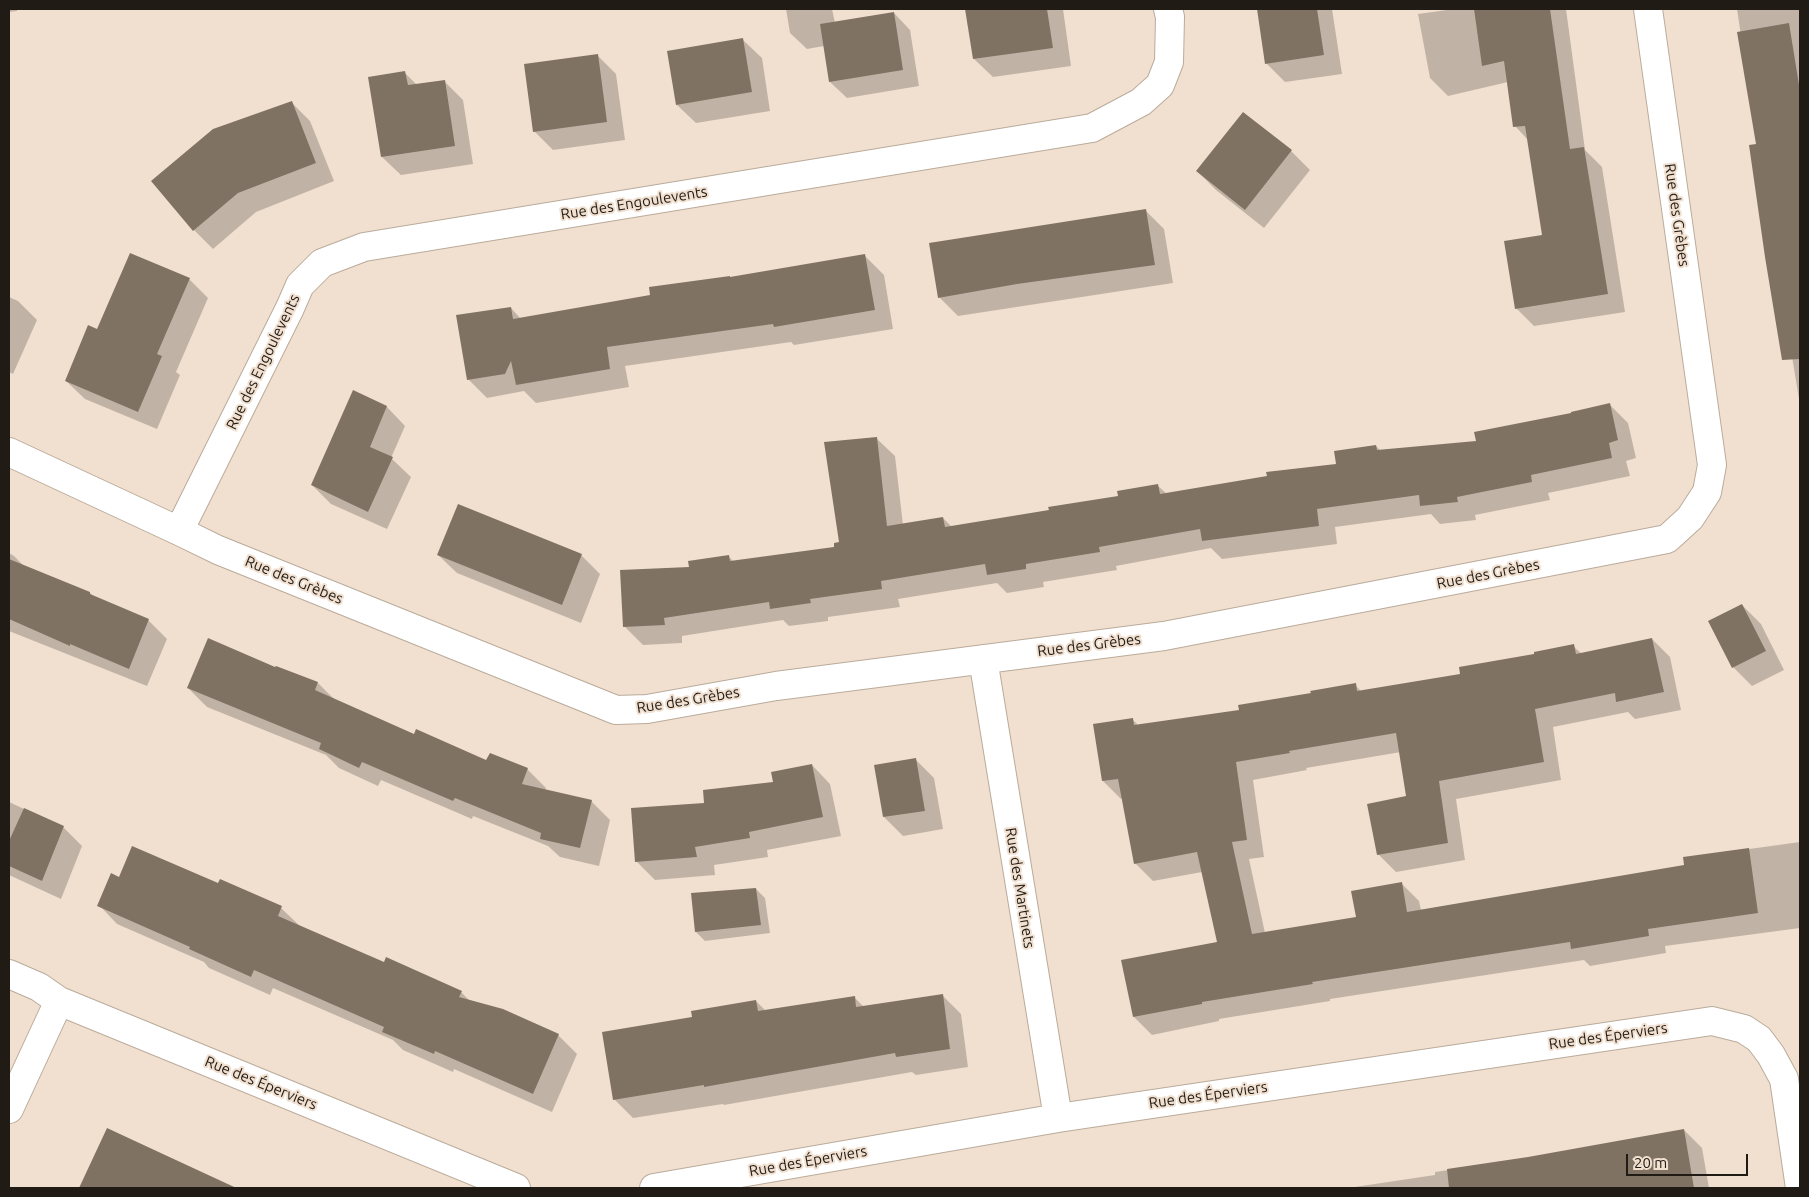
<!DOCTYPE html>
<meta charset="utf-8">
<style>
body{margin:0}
#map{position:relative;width:1809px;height:1197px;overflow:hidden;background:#f1e0d0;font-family:Ubuntu,sans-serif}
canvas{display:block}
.frame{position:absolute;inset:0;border:10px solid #211b15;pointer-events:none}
.scale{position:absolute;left:1626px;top:1154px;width:122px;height:22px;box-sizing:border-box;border:2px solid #211b15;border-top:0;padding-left:6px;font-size:15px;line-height:18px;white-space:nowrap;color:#211b15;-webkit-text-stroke:4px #f1e0d0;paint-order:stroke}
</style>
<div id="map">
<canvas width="1809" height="1197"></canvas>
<div class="frame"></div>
<div class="scale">20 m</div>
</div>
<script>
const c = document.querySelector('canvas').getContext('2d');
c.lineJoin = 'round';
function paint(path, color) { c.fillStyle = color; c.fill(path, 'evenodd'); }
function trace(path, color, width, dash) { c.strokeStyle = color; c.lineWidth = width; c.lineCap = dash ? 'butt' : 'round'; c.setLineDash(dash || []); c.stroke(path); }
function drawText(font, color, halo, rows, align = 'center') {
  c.font = font + ' Ubuntu,sans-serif'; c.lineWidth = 4; c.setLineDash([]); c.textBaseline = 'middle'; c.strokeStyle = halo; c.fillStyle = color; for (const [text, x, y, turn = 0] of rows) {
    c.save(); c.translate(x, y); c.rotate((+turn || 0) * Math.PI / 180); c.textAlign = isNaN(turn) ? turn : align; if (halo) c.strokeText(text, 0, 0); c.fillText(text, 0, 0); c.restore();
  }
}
paint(new Path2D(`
 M9,9H17V11L9,12Z
 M786,9H832L835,23L894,13L910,30L919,86L847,98L830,82L824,46L807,49L790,33Z
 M967,9H1063L1071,66L993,77L974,59Z
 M1258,9H1332L1342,74L1285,82L1267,64Z
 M1454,9H1566L1585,150L1602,167L1625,312L1534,326L1516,308L1543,236L1528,140L1515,126L1508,82L1448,96L1430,78L1418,14Z
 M1737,9H1800V405L1757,145Z
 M743,40L762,58L770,111L696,123L677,105Z
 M597,55L616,74L625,140L553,150L534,131Z
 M405,73L417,85L444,81L463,100L473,164L401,175L382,157Z
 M292,103L310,121L334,181L256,212L213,249L194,230Z
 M1243,114L1291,151L1310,170L1264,228L1216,190L1197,171Z
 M1145,210L1164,229L1173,283L958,316L939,297Z
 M865,256L884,275L893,329L794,345L791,342L625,366L629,387L536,403L524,391L487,398L468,379L511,308L521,319L652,296Z
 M189,279L208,298L176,372L180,375L157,429L85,399L66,381L98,330Z
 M9,297L18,301L37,320L13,374L9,372Z
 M354,392L387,407L405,426L391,458L411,477L387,529L331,504L312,485Z
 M1610,405L1628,423L1636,458L1626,461L1630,476L1548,493L1550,500L1475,515L1476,520L1440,524L1431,514L1335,527L1337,544L1222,559L1211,548L1116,566L1117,570L1043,582L1044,587L1007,593L997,583L898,599L900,607L828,617V621L789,626L783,620L682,636V643L643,645L624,626L690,569L728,556L734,562L836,548L841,543L876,438L895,456L903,525L943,518L952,527L1050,511L1119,497L1157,485L1167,494L1338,465L1376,446L1381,451L1478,442Z
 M9,553L14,556L25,567L90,593L94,597L148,620L167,639L147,686L9,631Z
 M438,555H581L600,574L581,623L457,573Z
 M1742,605L1761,624L1784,670L1752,686L1733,667Z
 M1652,639L1670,657L1681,710L1635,719L1628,712L1553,727L1561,780L1456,799L1465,860L1396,872L1378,854L1408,797L1401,752L1306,768L1307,770L1253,780L1264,857L1249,859L1265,933L1358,918L1401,883L1419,901L1421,910L1685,866L1684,858L1800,842V928L1665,946L1666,953L1590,966L1584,960L1330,999V1001L1219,1019V1021L1152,1035L1134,1017L1123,961L1218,943L1202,872L1153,881L1135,863L1123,798L1121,799L1103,781L1132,719L1139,726L1241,711L1355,685L1362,692L1462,675L1573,646L1582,654Z
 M277,667L318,683L335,700L414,736L487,762L527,769L546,788L545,791L591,801L610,820L599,866L560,857L548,846L473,816L472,819L381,780L378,786L339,768L326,755L207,707L188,688Z
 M915,759L934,778L943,829L903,836L884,817Z
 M812,765L830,784L841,836L767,850L768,857L714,865L715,875L655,880L636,861L706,804L774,783Z
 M9,802L63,827L82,846L61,899L9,875Z
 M119,879L218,885L281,908L300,926L384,964L461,992L470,1001L558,1035L577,1054L552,1112L454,1069L453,1072L403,1050L393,1040L273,988L270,995L209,968L204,962L117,924L99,905Z
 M756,889L765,898L770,933L705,941L696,932Z
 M942,995L961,1014L968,1067L916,1075L912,1072L724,1105L723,1104L633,1118L614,1099L694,1018L756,1001L766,1011L854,997L864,1007Z
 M107,1129L237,1188H86L82,1184Z
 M1684,1130L1702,1148L1709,1188H1348L1435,1175V1172L1529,1158Z`), '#0003');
paint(new Path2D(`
 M965,9H1047L1053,48L973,59Z
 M1257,9H1317L1324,55L1265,64Z
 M1474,9H1550L1570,149L1584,147L1608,294L1515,309L1504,241L1542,235L1525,126L1513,127L1504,61L1482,66Z
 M894,12L903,70L829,82L820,24Z
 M1789,23L1800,91V359L1782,360L1765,257L1749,145L1756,144L1737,32Z
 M743,38L752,92L676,105L667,51Z
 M598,54L607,122L533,132L524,64Z
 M405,71L408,85L445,80L455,146L381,157L368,77Z
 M292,101L316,163L238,193L193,231L151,181L213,129Z
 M1243,112L1292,150L1245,210L1196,171Z
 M1146,209L1155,265L1017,284L938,298L929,243Z
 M130,253L190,278L157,354L162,356L138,412L65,381L88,325L97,329Z
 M865,254L875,310L774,327L773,324L607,347L610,369L516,385L511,361L505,374L467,380L456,315L511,307L513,319L650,295L649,287L730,276V277Z
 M353,390L387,406L370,447L393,457L368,512L311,485Z
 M1610,403L1618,440L1609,443L1612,458L1531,475L1532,482L1457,497L1458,502L1420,506L1419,495L1317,509L1319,526L1202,541L1200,529L1099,547L1100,552L1026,564V569L987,575L985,564L881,581L882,589L810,599L811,603L770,609L769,602L664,618L665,625L623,627L620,570L689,567L688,561L729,555L730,561L834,547V543L839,542L824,442L877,437L887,526L943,517L945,527L1049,510L1048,507L1118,496L1117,491L1158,484L1160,494L1267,476L1266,472L1336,464L1334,451L1376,445L1377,450L1476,441L1474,432L1571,413V412Z
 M458,504L582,554L562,605L437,555Z
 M9,559L90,592V594L149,619L129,669L70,644V646L9,619Z
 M1742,604L1766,651L1732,668L1708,621Z
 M208,638L275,667L276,666L318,682L315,690L414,734L416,729L486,760L490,753L528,768L522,784L592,800L580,848L540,839L541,833L455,798L453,801L362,762L359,768L319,749L321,743L187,688Z
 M1652,638L1664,692L1616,702L1615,693L1535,709L1544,762L1439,781L1448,843L1377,855L1367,804L1406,796L1396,733L1289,751L1290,753L1236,762L1247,840L1232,842L1252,934L1356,917L1351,891L1402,882L1407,912L1684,865L1683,857L1749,848L1758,913L1648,929L1649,936L1571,949L1570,942L1312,982L1313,984L1202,1002V1004L1133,1017L1121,960L1217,942L1197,852L1134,864L1118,779L1102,781L1093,724L1133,718L1134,725L1239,710L1238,705L1311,693L1310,691L1356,683L1357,691L1460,674L1459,667L1534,654V652L1574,644L1576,654Z
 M916,758L925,811L883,817L874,765Z
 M812,764L823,817L749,832L750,838L695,847L697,857L635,862L631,808L704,803L703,790L773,782L771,772Z
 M24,808L64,826L42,881L9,866V841Z
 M132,846L218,883L220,879L282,906L278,916L384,962L386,957L462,991L459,997L503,1009L559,1034L533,1094L435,1051L434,1054L382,1032L384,1027L254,970L251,977L189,949L190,947L97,906L111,873L119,877Z
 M756,888L761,925L695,932L691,893Z
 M943,994L950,1049L896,1057L895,1053L704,1087V1085L613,1100L602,1032L692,1017L691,1011L756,1000L758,1011L855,996L856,1007Z
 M107,1128L236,1188H79Z
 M1684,1129L1694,1188H1449L1447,1169L1528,1157Z`), '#807263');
const minor = new Path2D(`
 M9,452L179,531L218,550L616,710L647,709L776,686L1164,636L1667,539L1690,518L1707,492L1712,465L1648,9
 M179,531L290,308L300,285L322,263L364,247L1092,128L1141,102L1160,85L1169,62L1170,17L1168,9
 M983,659L1058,1118
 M9,974L39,987L59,1001L516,1188
 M9,1109L59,1001
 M654,1188L1058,1118L1712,1021L1744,1029L1759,1039L1771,1055L1784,1079L1800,1188`);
trace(minor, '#baab9b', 30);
trace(minor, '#fff', 28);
drawText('15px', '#211b15', '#f1e0d0', [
 ["Rue des Engoulevents",634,203,-9],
 ["Rue des Grèbes",1677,215,82],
 ["Rue des Engoulevents",263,362,-64],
 ["Rue des Grèbes",1488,574,-11],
 ["Rue des Grèbes",294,580,22],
 ["Rue des Grèbes",1089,645,-7],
 ["Rue des Grèbes",688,700,-9],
 ["Rue des Martinets",1020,888,81],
 ["Rue des Éperviers",1608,1036,-8],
 ["Rue des Éperviers",261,1083,22],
 ["Rue des Éperviers",1208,1095,-8],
 ["Rue des Éperviers",808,1161,-10]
]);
</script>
